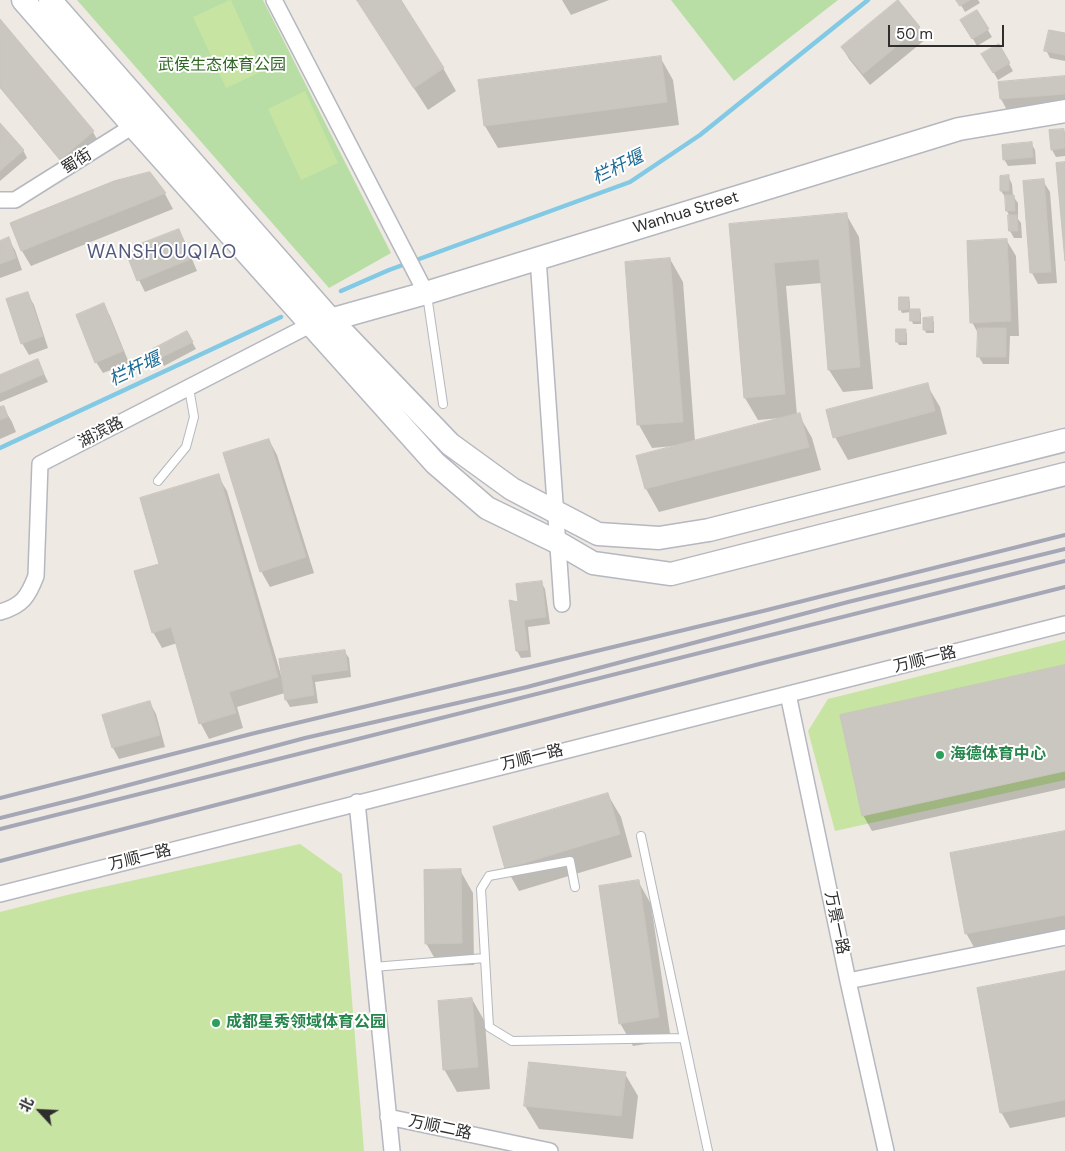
<!DOCTYPE html>
<meta charset="utf-8">
<style>
body{margin:0}
#map{position:relative;width:1065px;height:1151px;overflow:hidden;background:#eee9e2;font-family:"DM Sans","Noto Sans SC",sans-serif}
canvas{display:block}
.north{position:absolute;left:15px;top:1086px;width:50px;height:50px;-webkit-text-stroke:4px #fff;paint-order:stroke;rotate:295deg;font-size:14px;font-weight:700;line-height:20px;text-align:center;color:#2e2e2e}
.north::after{content:'';display:block;margin:auto;width:18px;height:22px;background:#2e2e2e;clip-path:polygon(50% 0,100% 100%,50% 72%,0 100%)}
.scale{position:absolute;left:888px;top:25px;width:116px;height:22px;box-sizing:border-box;border:2px solid #2e2e2e;border-top:0;padding-left:6px;font-size:15px;line-height:18px;white-space:nowrap;color:#2e2e2e;-webkit-text-stroke:4px #fff;paint-order:stroke}
</style>
<div id="map">
<canvas width="1065" height="1151"></canvas>
<div class="north">北</div>
<div class="scale">50 m</div>
</div>
<script>
const c = document.querySelector('canvas').getContext('2d');
c.lineJoin = 'round';
function paint(path, color) { c.fillStyle = color; c.fill(path, 'evenodd'); }
function trace(path, color, width, dash) { c.strokeStyle = color; c.lineWidth = width; c.lineCap = dash ? 'butt' : 'round'; c.setLineDash(dash || []); c.stroke(path); }
function drawText(font, color, halo, rows, align = 'center') {
  c.font = font + ' "DM Sans","Noto Sans SC",sans-serif'; c.lineWidth = 4; c.setLineDash([]); c.textBaseline = 'middle'; c.strokeStyle = halo; c.fillStyle = color; for (const [text, x, y, turn = 0] of rows) {
    c.save(); c.translate(x, y); c.rotate((+turn || 0) * Math.PI / 180); c.textAlign = isNaN(turn) ? turn : align; if (halo) c.strokeText(text, 0, 0); c.fillText(text, 0, 0); c.restore();
  }
}
paint(new Path2D(`
 M77,0H263L391,253L329,288Z
 M671,0H838L734,81Z`), '#b8dea5');
paint(new Path2D(`
 M230,0H231L263,71L226,88L193,17Z
 M305,91L338,163L301,180L268,109Z
 M1065,640V780L835,831L808,731L828,699Z
 M300,844L342,874L364,1151H0V912L71,894Z`), '#c7e4a2');
paint(new Path2D(`
 M357,0H399L443,68L456,91L428,110Z
 M562,0H609L571,15Z
 M958,0H978L980,3L965,12Z
 M977,12L992,37L977,46L962,20Z
 M0,21L93,132L97,139L65,166L0,88Z
 M919,28L926,39L870,85L849,59L842,47Z
 M1065,34V61L1050,58L1046,50Z
 M998,45L1013,71L998,80L983,54Z
 M660,57L673,80L679,125L498,148L485,126Z
 M1065,77V105L1007,110L1001,99L999,83Z
 M0,124L23,150L27,158L0,181Z
 M1063,130L1065,133V156L1056,157L1052,150Z
 M1031,143L1035,150L1036,164L1008,166L1004,159Z
 M150,174L165,194L173,209L31,266L22,251L11,224Z
 M1008,176L1012,184L1013,196L1018,203V219L1021,223L1022,238H1014L1010,231L1009,215L1007,211L1006,198L1001,191V177Z
 M1043,181L1050,192L1057,283L1038,284L1032,273L1025,182Z
 M846,214L859,237L873,389L843,392L829,370L822,283L786,286L797,415H799L812,438L821,470L659,512L646,489L638,457L674,447V446L652,448L639,425L626,263L670,259L683,282L695,442L781,418L758,420L745,398L730,225Z
 M179,230L185,242L197,271L145,292L139,280L127,251Z
 M8,239L15,250L22,270L0,278V242Z
 M1007,241L1016,256L1019,336H1010L1009,364H983L979,357V335L972,322Z
 M27,293L34,305L48,348L29,355L22,343Z
 M908,298L910,302V310H919L921,313V324H913L912,321L911,312L902,313L900,309Z
 M103,305L110,316L129,363L103,373L96,362Z
 M932,319L934,322V333H926L925,330Z
 M905,331L907,334V345H899L897,342Z
 M187,333L196,349L164,366L155,349Z
 M38,361L48,382L0,402V376Z
 M927,385L940,407L947,434L848,460L835,437Z
 M3,407L12,422L16,432L0,439V409Z
 M269,440L277,455L314,573L270,587L261,571Z
 M218,476L227,491L281,675L344,651L349,658L351,677L315,682L318,703L290,707L286,700L285,693L237,707L243,728L209,739L201,724L177,643L162,648L153,632L161,565Z
 M541,582L545,589L550,624L528,627L531,657L521,658L517,651L510,602L519,604Z
 M1065,666V788L872,831L863,815Z
 M150,703L156,714L165,747L119,759L113,748L104,716Z
 M608,795L621,817L632,857L519,891L506,868Z
 M1065,832V931L975,949L966,933Z
 M460,870L473,893L474,965L439,966L426,943Z
 M638,881L651,904L671,1040L633,1046L620,1023Z
 M1065,973V1117L1010,1128L1001,1112Z
 M472,999L485,1022L490,1089L457,1092L444,1069Z
 M625,1074L638,1096L633,1139L539,1129L525,1106Z`), '#0003');
trace(new Path2D(`
 M341,291L389,270L630,182L700,135L868,0
 M0,448L281,317`), '#81c9e4', 4.5);
const building = new Path2D(`
 M357,0H401L444,68L414,88Z
 M898,0L920,27L863,74L841,47Z
 M956,0H970L960,6Z
 M977,10L989,29L972,39L960,20Z
 M0,19L94,131L60,160L0,87Z
 M1049,30L1065,33V55L1044,51Z
 M999,44L1010,63L993,73L981,54Z
 M661,56L667,102L484,126L478,80Z
 M1065,76V94L1000,99L998,82Z
 M0,123L24,150L0,171Z
 M1064,129L1065,148L1051,150L1049,130Z
 M1032,142L1033,157L1003,160L1002,145Z
 M1065,162V261L1056,163Z
 M150,172L166,193L21,251L10,223L114,181Z
 M1009,175V191H1000V176Z
 M1044,179L1051,272L1030,273L1023,181Z
 M1005,195H1014L1015,211H1006Z
 M847,213L860,367L828,370L819,259L774,263L785,394L744,398L729,224Z
 M1008,215H1017L1018,231H1009Z
 M179,229L191,259L137,281L125,250Z
 M9,237L16,258L0,264V241Z
 M1007,239L1011,321L970,323L967,241Z
 M670,258L683,422L637,425L625,262Z
 M28,292L43,336L21,344L6,299Z
 M899,297H909V309L899,310Z
 M104,303L123,351L95,363L76,315Z
 M910,309H920V321H910Z
 M933,317V330H923V318Z
 M978,328H1006V357H977Z
 M896,329H906V342H896Z
 M187,331L193,342L158,359L153,349Z
 M38,359L44,374L0,393V375Z
 M928,383L935,411L833,438L826,410Z
 M4,406L8,417L0,420V407Z
 M800,413L809,447L645,489L636,456Z
 M269,439L306,557L260,572L223,453Z
 M219,474L278,677L229,692L236,713L199,724L171,627L152,633L134,571L159,564L140,498Z
 M542,581L546,617L524,620L528,650L516,651L509,600L518,602L516,584Z
 M345,650L348,670L311,675L314,695L285,700L279,659Z
 M1065,665V771L862,816L840,715Z
 M150,701L160,735L112,748L102,715Z
 M608,793L620,834L505,869L493,827Z
 M1065,831V915L965,934L950,853Z
 M461,869L462,943L425,944L424,870Z
 M639,880L659,1017L619,1024L599,886Z
 M1065,971V1100L1000,1113L977,988Z
 M472,998L478,1067L443,1070L438,1001Z
 M529,1062L626,1072L621,1116L524,1106Z`);
paint(building, '#cac7c0');
trace(building, '#c9c5bc', 1);
const lane = new Path2D(`
 M427,295L443,404
 M158,481L186,447L194,417L189,388
 M641,836L708,1151
 M575,887L570,861L489,876L481,889L489,1027L512,1041L684,1038
 M373,967L485,958`);
const street = new Path2D(`
 M274,0L426,293
 M0,200H15L141,121
 M538,258L562,604
 M0,612C22,606 28,597 36,576L40,464L310,325
 M788,694L848,981L886,1151
 M357,802L392,1151
 M0,894L1065,624
 M848,981L1065,937
 M388,1117L550,1151`);
const secondary = new Path2D(`
 M23,0L134,127L435,463L487,508L557,542L593,563L671,574L1065,474
 M50,0L331,320L450,444L512,489L598,534L659,538L709,530L1065,440
 M319,323L426,293L959,129L1065,111`);
trace(lane, '#b5b8c0', 10);
trace(street, '#b5b8c0', 18);
trace(secondary, '#b5b8c0', 25);
trace(lane, '#fff', 8);
trace(street, '#fff', 15);
trace(secondary, '#fff', 22);
trace(new Path2D(`
 M0,798L255,733L763,611L1065,535
 M0,818L80,798L305,738L527,687L848,602L1065,549
 M0,829L1065,561
 M0,861L767,662L1065,587`), '#a5a7b6', 4);
for (const [x, y, r, color] of [
 [940,755,5,"#2e9e5b"],
 [216,1023,5,"#2e9e5b"]
]) { const dot = new Path2D(); dot.arc(x, y, r, 0, 2 * Math.PI); c.fillStyle = color; c.fill(dot); trace(dot, '#fff', 2); }
drawText('16px', '#306623', '#fff', [
 ["武侯生态体育公园",222,66]
]);
drawText('16px', '#2e2e2e', '#fff', [
 ["蜀街",77,162,-32],
 ["Wanhua Street",686,213,-17],
 ["湖滨路",101,433,-27],
 ["万顺一路",925,660,-14],
 ["万顺一路",532,758,-14],
 ["万顺一路",140,858,-14],
 ["万景一路",836,923,78],
 ["万顺二路",440,1128,12]
]);
drawText('bold 16px', '#27864d', '#fff', [
 ["海德体育中心",950,755],
 ["成都星秀领域体育公园",226,1023]
], 'left');
drawText('italic 18px', '#1b6a94', '#fff', [
 ["栏杆堰",618,168,-26],
 ["栏杆堰",135,370,-25]
]);
c.letterSpacing = '1px';
drawText('19px', '#52597b', '#fff', [
 ["WANSHOUQIAO",162,253]
]);
c.letterSpacing = '0px';
</script>
